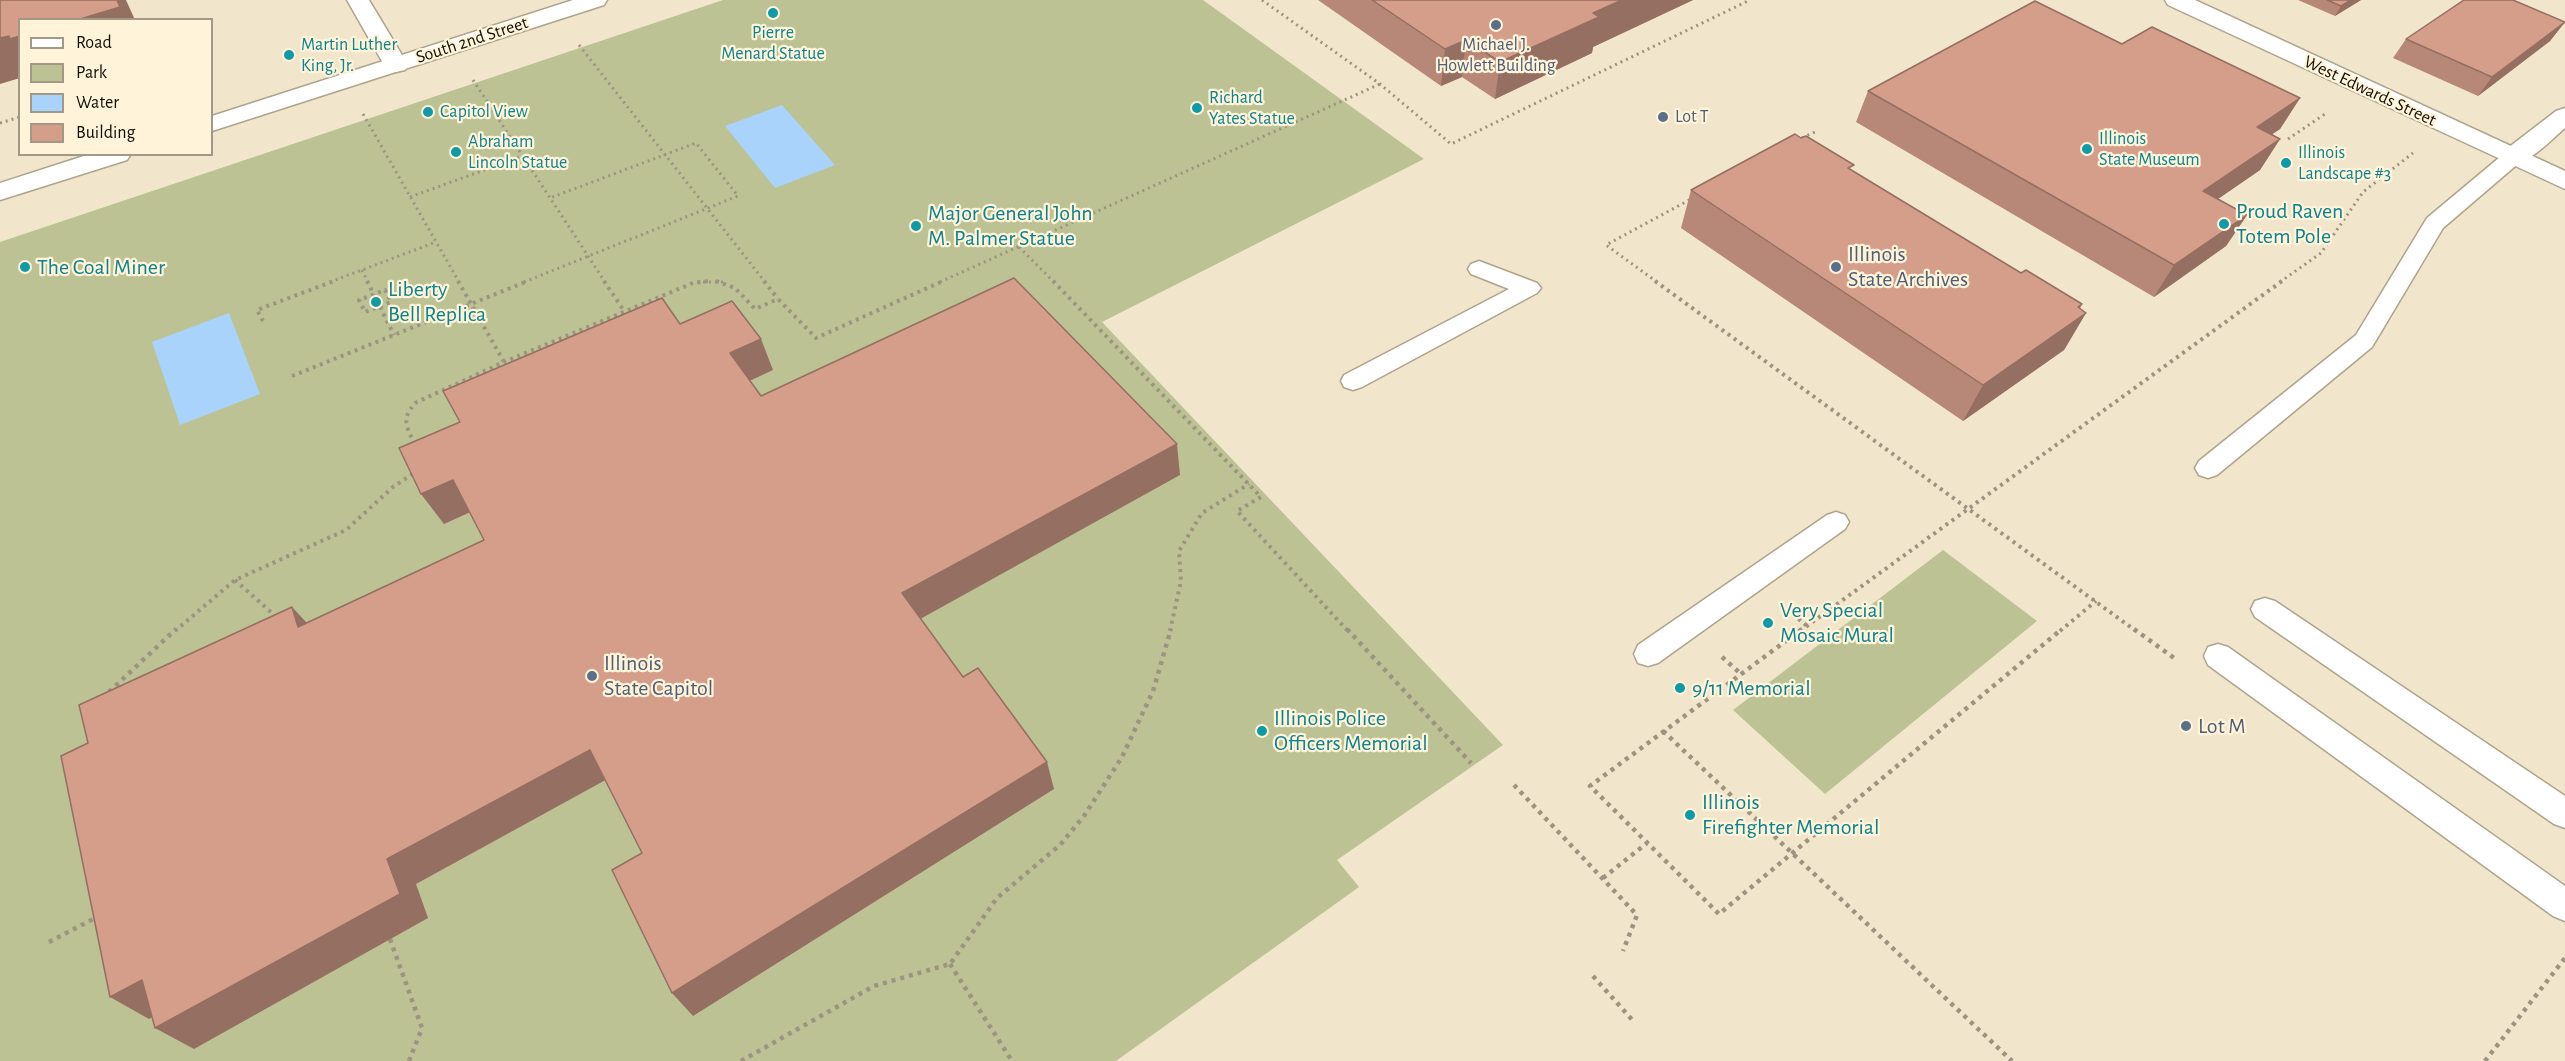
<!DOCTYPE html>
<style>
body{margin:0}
#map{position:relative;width:2565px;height:1061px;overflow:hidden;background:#f1e6cc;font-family:"Alegreya Sans",sans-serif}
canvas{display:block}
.legend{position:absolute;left:18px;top:18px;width:195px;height:138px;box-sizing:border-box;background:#fff4d9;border:2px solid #a19885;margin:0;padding:8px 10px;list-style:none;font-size:18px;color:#130f07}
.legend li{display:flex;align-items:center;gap:12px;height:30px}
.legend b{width:30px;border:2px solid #a19885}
</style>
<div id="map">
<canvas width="2565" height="1061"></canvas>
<ul class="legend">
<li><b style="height:8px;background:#fff"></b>Road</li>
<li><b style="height:16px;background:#bcc293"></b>Park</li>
<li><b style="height:16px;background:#a9d3fb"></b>Water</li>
<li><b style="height:16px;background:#d59e8b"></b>Building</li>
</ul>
</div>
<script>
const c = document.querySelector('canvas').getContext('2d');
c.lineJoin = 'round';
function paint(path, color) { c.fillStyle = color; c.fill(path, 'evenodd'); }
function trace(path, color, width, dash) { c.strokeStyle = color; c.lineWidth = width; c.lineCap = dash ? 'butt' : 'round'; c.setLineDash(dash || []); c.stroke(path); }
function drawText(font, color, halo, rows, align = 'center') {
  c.font = font + ' "Alegreya Sans",sans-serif'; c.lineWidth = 4.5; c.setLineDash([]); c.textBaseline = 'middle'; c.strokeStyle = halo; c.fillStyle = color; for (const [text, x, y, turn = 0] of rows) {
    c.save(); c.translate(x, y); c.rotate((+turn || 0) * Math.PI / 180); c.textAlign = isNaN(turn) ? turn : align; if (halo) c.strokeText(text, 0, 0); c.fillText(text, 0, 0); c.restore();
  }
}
paint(new Path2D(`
 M723,0H1203L1424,159L1102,322L1503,745L1337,860L1359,887L1116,1061H0V242Z
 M1943,550L2037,621L1825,794L1733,710Z`), '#bcc293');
paint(new Path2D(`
 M782,105L835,165L775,188L725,126Z
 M229,313L260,394L180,425L152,342Z`), '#a9d3fb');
const lane = new Path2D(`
 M2513,151L2520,152L2524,157L2520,162L2443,228L2372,347L2217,475L2208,478L2199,475L2195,468L2199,461L2356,335L2427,218L2506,152Z
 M1479,261L1537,283L1541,288L1537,293L1362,387L1353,390L1344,387L1341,381L1344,375L1509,289L1471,274L1468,269L1471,264Z
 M1836,512L1845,515L1849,522L1845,529L1658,663L1648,666L1638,663L1634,654L1638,645L1827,515Z
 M2265,598L2275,601L2565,796V828L2554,824L2255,617L2251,609L2255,601Z
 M2218,644L2228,647L2565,886V921L2553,916L2208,665L2204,656L2208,647Z`);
const street = new Path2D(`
 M347,0H369L408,65L405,70L396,72L387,70Z
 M2165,0H2195L2565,171V189L2168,5Z`);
const secondary = new Path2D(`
 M573,0H607L604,5L212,131V116Z
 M2565,108V128C2548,142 2527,168 2504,163L2500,157L2504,151L2556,111Z
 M90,154H131L127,160L0,200V183Z`);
trace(lane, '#aea48c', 3);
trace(street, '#aea48c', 3);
trace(secondary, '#aea48c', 3);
trace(new Path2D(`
 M1262,0L1380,84L1451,144L1750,0
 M579,45L765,282
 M473,80L605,282
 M363,114L459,282
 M0,123L20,117
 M1802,138L1815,132
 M2288,139L2325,114
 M410,197L523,156
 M1019,247L1054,282
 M362,270L368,282
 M330,282L436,242
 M524,282L738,196L696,143L550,198
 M697,282H724
 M940,282L1380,84
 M1657,282L1606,245L1693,198
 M2280,282L2321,253L2363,192L2413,153`), '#9c9481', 3, [2, 4]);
trace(new Path2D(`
 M367,281L374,295
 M458,281L504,362
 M604,281L624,311
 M716,281L735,288L755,309L778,299L816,338L943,281
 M764,281L778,299
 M1053,281L1261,497L1237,511L1348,631
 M1655,281L2136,631
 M385,290L391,302L365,312L359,300Z
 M380,307L394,335
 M263,321L257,310L334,281
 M292,376L528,281
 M415,444C406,426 401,420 415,403L504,362L693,283L709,281
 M235,580L273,614L274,619
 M1787,609L1807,626
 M175,631L235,580L346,530L393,487L414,473
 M1170,631L1181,581L1179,551L1202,513L1249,484
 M1800,631L2282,281
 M2060,631L2096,601`), '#9c9481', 4, [3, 4.5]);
trace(new Path2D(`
 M1347,629L1471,763
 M1802,629L1590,786L1719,914L2062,629
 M2134,629L2174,658
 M1722,657L1741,674
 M109,692L176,629
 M1663,731L2012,1061
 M1514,785L1637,915L1623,951
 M1603,878L1647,843
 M390,939L422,1028L409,1061
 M49,942L97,917
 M950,964L1012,1061
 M1593,976L1635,1023
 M741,1061L874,986L950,964L997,898L1060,845L1084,816L1122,757L1153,691L1171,629
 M2485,1061L2565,958`), '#9c9481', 4.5, [4, 5]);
paint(lane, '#fff');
paint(street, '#fff');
paint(secondary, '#fff');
paint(new Path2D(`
 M1318,0H1693L1593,47L1592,53L1495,99L1462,77L1441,86Z
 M2298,0H2361L2335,16Z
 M2565,22L2550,41L2478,96L2393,58L2406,39Z
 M2122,44L2300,98L2280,129L2272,134L2280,139L2260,170L2218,199L2247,215L2226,246L2154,297L1856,122L1868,91Z
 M1852,171L2021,273L2082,304L2080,308L2086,313L2064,350L1963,421L1681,228L1691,190Z`), '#b78878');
paint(new Path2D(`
 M117,0H126L135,20H77Z
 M1622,0H1693L1593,47L1592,53L1495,99L1500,62L1593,13Z
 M2351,0H2361L2335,16L2341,6Z
 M2565,22L2550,41L2478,96L2492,77Z
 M9,36H20V78L0,84V38Z
 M1466,40L1462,77L1441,86L1445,49Z
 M2300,98L2280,129L2237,158L2257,127Z
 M2280,139L2260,170L2183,223L2203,191Z
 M2247,215L2226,246L2154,297L2174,265Z
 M2082,304L2071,323L2086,313L2064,350L1963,421L1983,385L2078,307Z
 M761,339L773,370L743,384L730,353Z
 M1177,444L1180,475L913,623L902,593Z
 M453,480L475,510L444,524L421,494Z
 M292,607L319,636L298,627Z
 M590,750L611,777L416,884L428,918L194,1049L155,1028L387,859Z
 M1047,762L1054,789L693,1016L672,993Z
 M142,980L180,1003L149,1019L110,997Z`), '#956f61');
const building = new Path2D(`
 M0,0H117L120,7L77,20H20V36L10,39L9,36L0,38Z
 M1372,0H1622L1593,13L1599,17L1500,62L1466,40L1445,49Z
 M2327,0H2351L2341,6Z
 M2464,0H2513L2565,22L2492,77L2406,39Z
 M2035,1L2122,44L2152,27L2300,98L2257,127L2280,139L2203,191L2247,215L2174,265L1868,91Z
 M1795,134L1801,138L1806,136L1854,165L1848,168L2021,273L2026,270L2082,304L2078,307L2086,313L1983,385L1691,190Z
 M1014,278L1177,444L902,593L963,677L978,668L1047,762L672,993L612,870L642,853L590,750L387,859L400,894L155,1028L142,980L110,997L61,756L88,743L79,705L292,607L298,627L484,540L453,480L421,494L399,448L460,422L443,391L662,298L680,324L732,301L761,339L730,353L761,396Z`);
paint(building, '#d59e8b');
trace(building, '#956f61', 1.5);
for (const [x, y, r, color] of [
 [773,13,6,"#0f9aa8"],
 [1496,25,6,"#5c6f8a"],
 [289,55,6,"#0f9aa8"],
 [1197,108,6,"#0f9aa8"],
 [428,112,6,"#0f9aa8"],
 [1663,117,6,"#5c6f8a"],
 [2087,149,6,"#0f9aa8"],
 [456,152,6,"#0f9aa8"],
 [2286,163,6,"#0f9aa8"],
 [2224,224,6,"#0f9aa8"],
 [916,226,6,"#0f9aa8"],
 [25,267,6,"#0f9aa8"],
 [1836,267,6,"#5c6f8a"],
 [376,302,6,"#0f9aa8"],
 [1768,623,6,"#0f9aa8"],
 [592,676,6,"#5c6f8a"],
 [1680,688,6,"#0f9aa8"],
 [2186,726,6,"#5c6f8a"],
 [1262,731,6,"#0f9aa8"],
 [1690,815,6,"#0f9aa8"]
]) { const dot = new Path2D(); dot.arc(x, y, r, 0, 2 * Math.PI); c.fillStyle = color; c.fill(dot); trace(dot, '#fff4d9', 2); }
drawText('18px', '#0d838f', '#fff4d9', [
 ["Pierre",773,33,"center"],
 ["Menard Statue",773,54,"center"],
 ["Martin Luther",301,45],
 ["King, Jr.",301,66],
 ["Richard",1209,98],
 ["Yates Statue",1209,119],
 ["Capitol View",440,112],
 ["Illinois",2099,139],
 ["State Museum",2099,160],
 ["Abraham",468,142],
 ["Lincoln Statue",468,163],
 ["Illinois",2298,153],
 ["Landscape #3",2298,174]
], 'left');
drawText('18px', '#130f07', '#fff4d9', [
 ["South 2nd Street",472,40,-18],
 ["West Edwards Street",2370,91,25]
]);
drawText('18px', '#4e5e75', '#fff4d9', [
 ["Michael J.",1496,45],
 ["Howlett Building",1496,66],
 ["Lot T",1675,117,"left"]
]);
drawText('22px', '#0d838f', '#fff4d9', [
 ["Proud Raven",2236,211],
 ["Totem Pole",2236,236],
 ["Major General John",928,213],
 ["M. Palmer Statue",928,238],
 ["The Coal Miner",37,267],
 ["Liberty",388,289],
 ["Bell Replica",388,314],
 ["Very Special",1780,610],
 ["Mosaic Mural",1780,635],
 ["9/11 Memorial",1692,688],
 ["Illinois Police",1274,718],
 ["Officers Memorial",1274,743],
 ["Illinois",1702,802],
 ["Firefighter Memorial",1702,827]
], 'left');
drawText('22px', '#4e5e75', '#fff4d9', [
 ["Illinois",1848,254],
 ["State Archives",1848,279],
 ["Illinois",604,663],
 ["State Capitol",604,688],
 ["Lot M",2198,726]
], 'left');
</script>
